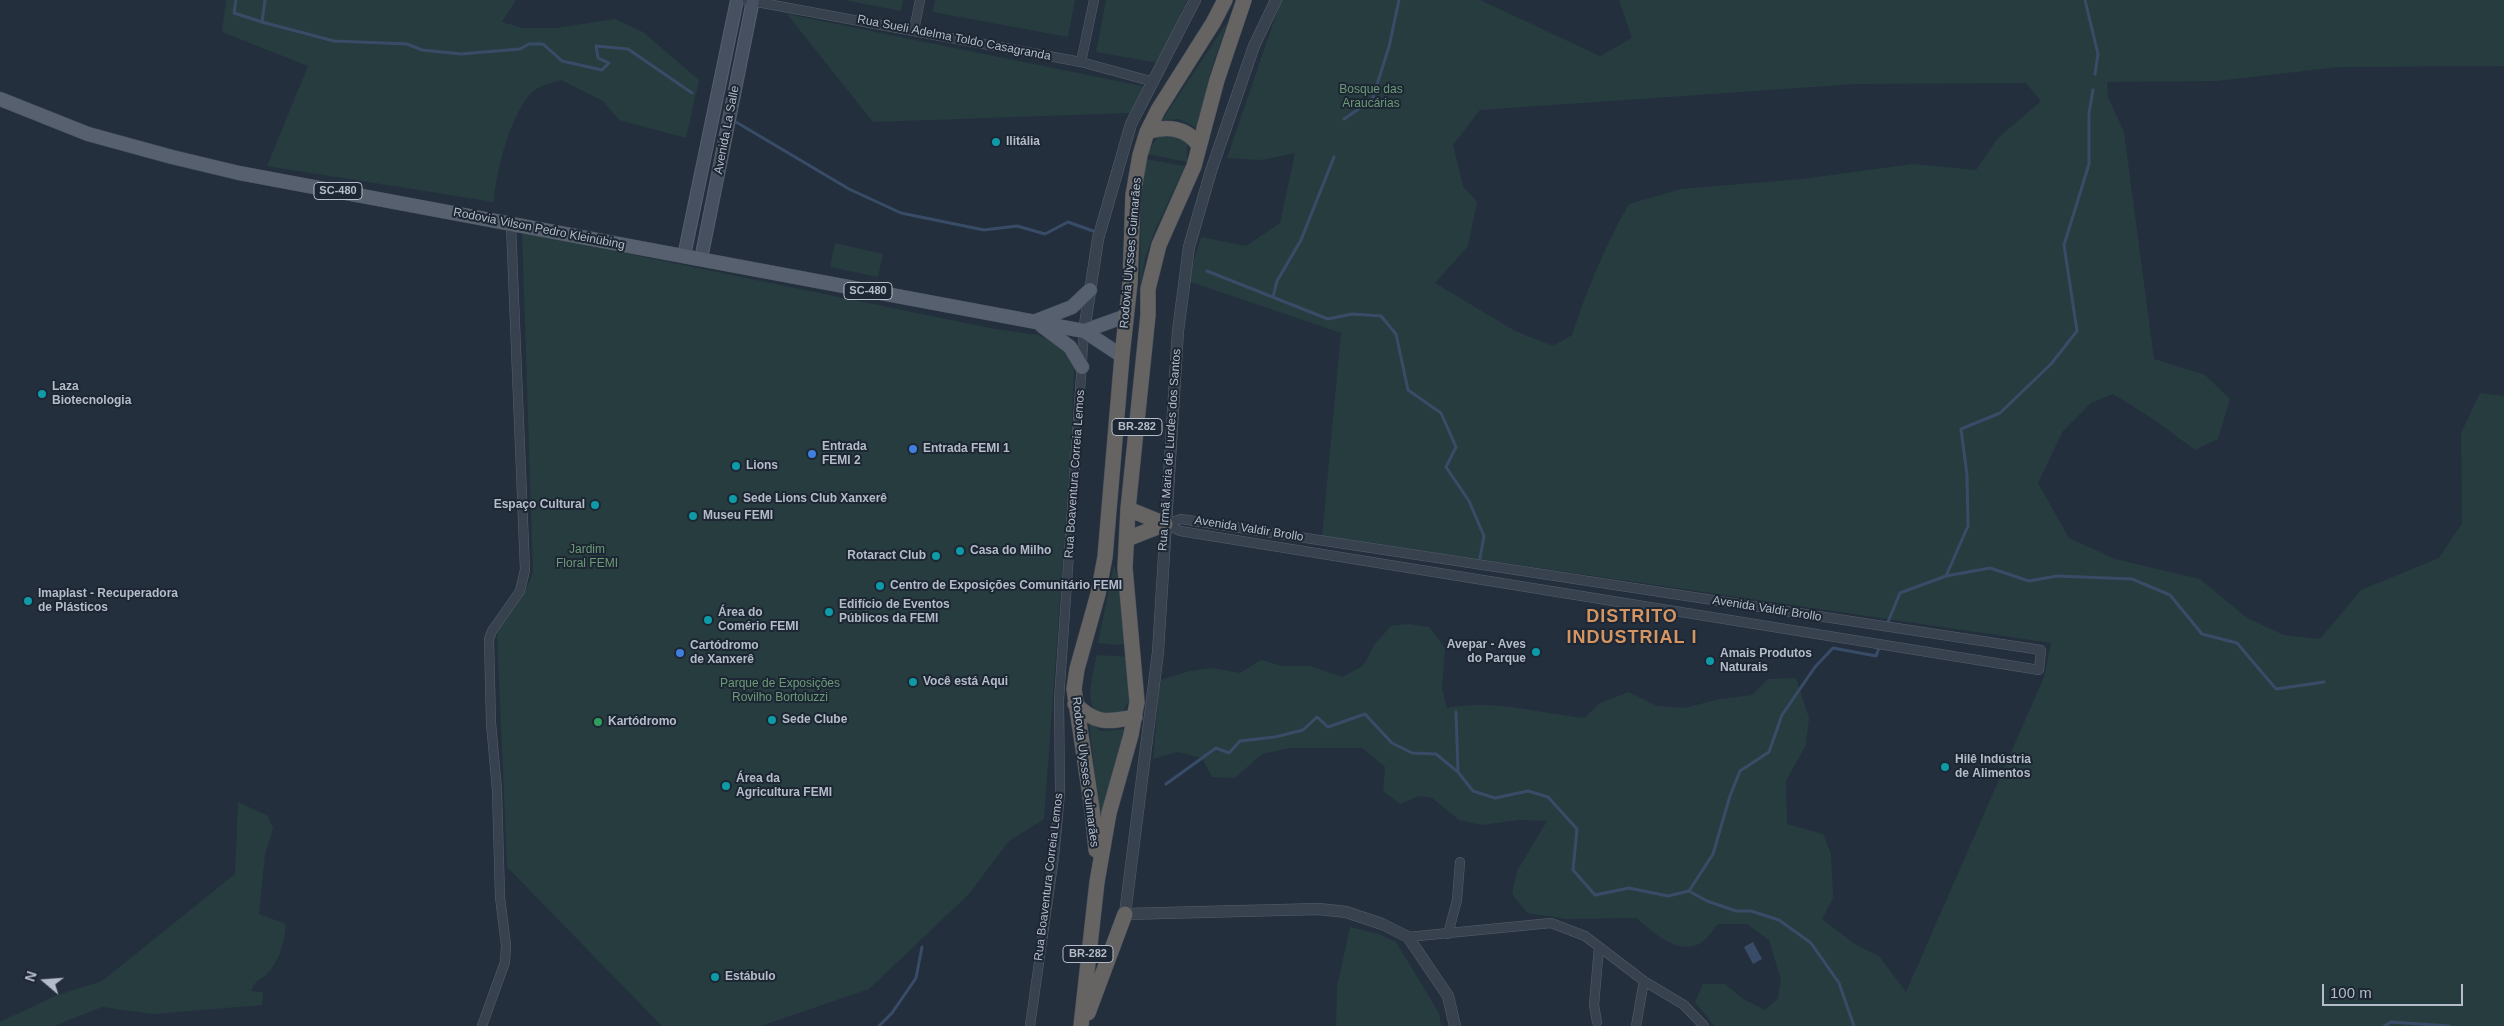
<!DOCTYPE html>
<meta charset="utf-8">
<style>
body{margin:0}
#map{position:relative;width:2504px;height:1026px;overflow:hidden;background:#242f3e;font-family:Arial,sans-serif}
canvas{display:block}
.north{position:absolute;left:20px;top:956px;width:50px;height:50px;-webkit-text-stroke:4px #1d2633;paint-order:stroke;rotate:288deg;font-size:14px;font-weight:700;line-height:20px;text-align:center;color:#b4bcc9}
.north::after{content:'';display:block;margin:auto;width:18px;height:22px;background:#b4bcc9;clip-path:polygon(50% 0,100% 100%,50% 72%,0 100%)}
.scale{position:absolute;left:2322px;top:984px;width:141px;height:22px;box-sizing:border-box;border:2px solid #b4bcc9;border-top:0;padding-left:6px;font-size:15px;line-height:18px;white-space:nowrap;color:#b4bcc9;-webkit-text-stroke:4px #1d2633;paint-order:stroke}
</style>
<div id="map">
<canvas width="2504" height="1026"></canvas>
<div class="north">N</div>
<div class="scale">100 m</div>
</div>
<script>
const c = document.querySelector('canvas').getContext('2d');
c.lineJoin = 'round';
function paint(path, color) { c.fillStyle = color; c.fill(path, 'evenodd'); }
function trace(path, color, width, dash) { c.strokeStyle = color; c.lineWidth = width; c.lineCap = dash ? 'butt' : 'round'; c.setLineDash(dash || []); c.stroke(path); }
function drawText(font, color, halo, rows, align = 'center') {
  c.font = font + ' Arial,sans-serif'; c.lineWidth = 4; c.setLineDash([]); c.textBaseline = 'middle'; c.strokeStyle = halo; c.fillStyle = color; for (const [text, x, y, turn = 0] of rows) {
    c.save(); c.translate(x, y); c.rotate((+turn || 0) * Math.PI / 180); c.textAlign = isNaN(turn) ? turn : align; if (halo) c.strokeText(text, 0, 0); c.fillText(text, 0, 0); c.restore();
  }
}
paint(new Path2D(`
 M226,0H516L502,22L523,28H556L615,19L643,32L699,80L686,138L619,120L603,101L561,80C553,83 538,86 532,92C510,116 496,170 494,202L267,166L308,66L222,32Z
 M844,0H903L901,11Z
 M935,0H1075L1068,37L933,12Z
 M1106,0H1187L1158,63L1096,52Z
 M1281,0H1480L1600,56L1632,38L1619,0H2504V66L2338,67L2217,81L2107,82L2108,97L2124,132L2154,359L2205,375L2230,399L2218,439L2195,450L2153,419L2113,394L2091,403L2063,431L2038,483L2069,538L2115,559L2200,579L2247,618L2284,635L2320,639L2361,590L2439,558L2462,523L2461,433L2480,393L2504,396V1026H1714L1695,1002L1703,984H1725L1743,999L1765,1010L1778,998L1781,980L1769,940L1747,924H1718C1713,930 1706,941 1699,944C1676,955 1652,931 1636,918L1566,919L1527,913L1512,894L1517,871L1547,821L1519,820L1482,825L1459,820L1432,798L1419,796L1400,804L1383,791L1385,767L1362,748H1291L1262,754L1235,778L1212,777L1202,758L1177,752L1153,759L1160,680L1190,671L1212,668L1240,673L1261,660L1282,666H1310L1342,677L1363,666L1375,644L1391,626L1408,624L1429,627L1445,648L1442,689L1447,708C1497,699 1535,713 1584,718L1600,703L1629,692L1657,706L1684,708L1720,699L1752,695L1768,679L1796,678L1809,718L1806,745L1786,781L1787,824L1823,834L1831,853L1833,898L1822,919L1856,945L1879,956L1906,992L2044,677L2051,643L1322,536L1341,333L1188,281L1201,237L1246,246L1280,223L1295,153L1262,160L1227,158ZM2026,83L2041,101L1998,138L1976,170L1913,164L1802,179L1681,189L1629,204C1605,246 1587,289 1572,335L1553,346L1515,331L1435,283L1468,246L1477,202L1463,186L1453,145L1480,110L1856,84Z
 M787,14L1147,87L1130,113L873,122Z
 M1228,21L1210,73L1199,129L1179,119L1162,120Z
 M1177,135L1187,144V162L1147,154L1158,136Z
 M1146,159L1185,166L1155,230L1145,258L1140,287L1141,190Z
 M522,232L995,329L1039,335L1061,347L1074,368L1071,450L1044,819L1009,841L969,894L869,989L761,1026H662L507,867L497,632L526,589L533,572Z
 M835,243L883,254L878,277L830,267Z
 M1114,565L1121,588L1130,643L1116,645L1098,643Z
 M1097,655L1130,657L1131,697L1123,712C1118,713 1112,715 1106,715C1080,715 1094,669 1097,655Z
 M1089,721L1101,731L1127,729L1101,829Z
 M238,802L268,816L273,828L265,855L259,914L286,924C285,941 279,963 266,975C258,982 256,979 251,991L263,992L262,1005L154,1014L102,1007L54,1026H0V1022L55,996L102,981L235,874Z
 M1350,927L1379,934L1396,942L1439,1013L1441,1026H1336L1337,987Z`), '#263c3f');
paint(new Path2D(`
 M1753,942L1762,959L1753,964L1744,947Z`), '#394c67');
trace(new Path2D(`
 M236,0L234,13L262,22
 M265,0L262,22L334,41L407,44L422,50L461,54L520,49L529,44H543L562,61L602,70L609,63L598,58L596,46L628,49L692,93
 M2085,0L2098,54L2095,74
 M1344,119L1372,100L1389,47L1399,0
 M736,122L849,189L901,213L984,230L1017,226L1045,234L1068,222L1093,231
 M1207,271L1328,319L1352,314L1381,316L1396,334L1408,390L1441,413L1456,447L1446,467L1469,501L1484,536L1480,558
 M1273,297L1277,281L1301,240L1334,157
 M1946,576L1990,568L2029,581L2057,576L2132,579L2170,595L2202,634L2237,643L2276,689L2324,682
 M1888,622L1900,593L1946,576L1968,526L1967,475L1961,429L2000,413L2051,364L2077,331L2064,245L2089,164V113L2093,90
 M1456,712L1458,772
 M1166,784L1216,748L1229,753L1240,741L1275,737L1303,730L1317,717L1328,727L1365,714L1392,743L1412,753L1436,754L1458,772L1473,791L1495,798L1528,791L1548,797L1577,829L1573,870L1595,895L1629,888L1668,896L1689,891L1707,901L1736,911H1751L1779,920L1811,943L1839,983L1854,1026
 M1689,891L1713,854L1730,796L1740,771L1769,752L1782,715L1815,667L1833,648L1876,656L1879,648
 M879,1026L892,1013L916,978L922,947
 M2384,1026L2391,1022L2449,1026`), '#394c67', 3);
const minor = new Path2D(`
 M746,0L1081,62L1154,82
 M914,30L920,0
 M1081,62L1094,0
 M1181,519L2041,650L2039,670L1180,531L1165,524Z
 M1448,934L1457,900L1460,862
 M1408,937L1551,923L1585,936L1644,981L1684,1005L1704,1026
 M1597,1022L1594,1005L1599,947
 M482,1026L505,962L506,945L500,897L497,790L491,723L489,639L492,631L520,591L525,570L511,225
 M1030,1026L1054,857L1060,793L1059,700L1084,331
 M1636,1026L1644,981`);
const tertiary = new Path2D(`
 M1276,0L1254,46L1211,171L1189,247L1178,331L1158,652L1125,914L1319,909L1346,912L1382,924L1408,937L1448,996L1455,1026
 M1084,331L1098,239L1131,124L1195,0`);
const secondary = new Path2D(`
 M684,256L737,0
 M701,259L753,0`);
const primary = new Path2D(`
 M0,99L88,134L172,157L239,173L1084,331L1122,356
 M1036,321L1072,307L1090,290
 M1042,326L1070,347L1082,367
 M1084,331L1126,316`);
const trunk = new Path2D(`
 M1147,132C1167,125 1188,128 1199,146
 M1128,509L1165,524
 M1127,539L1165,524
 M1075,704C1096,725 1108,722 1135,717
 M1096,850L1092,809L1074,689L1077,669L1098,594L1105,557L1122,356L1130,283L1133,195L1140,155L1147,132L1158,110L1213,23L1225,0
 M1088,1013L1125,914
 M1081,1026L1097,882L1109,813L1131,735L1137,702L1125,568L1128,509L1148,315V289L1159,245L1194,166L1217,80L1244,0`);
trace(minor, '#565f6c', 10);
trace(tertiary, '#565f6c', 12);
trace(secondary, '#565f6c', 14);
trace(primary, '#414a57', 15);
trace(trunk, '#434c59', 16);
trace(minor, '#38414e', 9);
trace(tertiary, '#38414e', 11);
trace(secondary, '#465061', 12);
trace(primary, '#56606e', 14);
trace(trunk, '#656462', 15);
for (const [x, y, r, color] of [
 [996,142,5,"#0f9aa8"],
 [42,394,5,"#0f9aa8"],
 [913,449,5,"#3f7fe0"],
 [812,454,5,"#3f7fe0"],
 [736,466,5,"#0f9aa8"],
 [733,499,5,"#0f9aa8"],
 [595,505,5,"#0f9aa8"],
 [693,516,5,"#0f9aa8"],
 [960,551,5,"#0f9aa8"],
 [936,556,5,"#0f9aa8"],
 [880,586,5,"#0f9aa8"],
 [28,601,5,"#0f9aa8"],
 [829,612,5,"#0f9aa8"],
 [708,620,5,"#0f9aa8"],
 [1536,652,5,"#0f9aa8"],
 [680,653,5,"#3f7fe0"],
 [1710,661,5,"#0f9aa8"],
 [913,682,5,"#0f9aa8"],
 [772,720,5,"#0f9aa8"],
 [598,722,5,"#2e9e5b"],
 [1945,767,5,"#0f9aa8"],
 [726,786,5,"#0f9aa8"],
 [715,977,5,"#0f9aa8"]
]) { const dot = new Path2D(); dot.arc(x, y, r, 0, 2 * Math.PI); c.fillStyle = color; c.fill(dot); trace(dot, '#1d2633', 2); }
for (const [x, y, w] of [
 [338,191,48],
 [868,291,48],
 [1137,427,50],
 [1088,954,50]
]) { const box = new Path2D(); box.roundRect(x - w / 2, y - 8.5, w, 17, 4); c.fillStyle = '#1d2633'; c.fill(box); trace(box, '#b4bcc9', 1); }
drawText('bold 11px', '#b4bcc9', null, [
 ["SC-480",338,191],
 ["SC-480",868,291],
 ["BR-282",1137,427],
 ["BR-282",1088,954]
]);
drawText('12px', '#b4bcc9', '#1d2633', [
 ["Rua Sueli Adelma Toldo Casagranda",954,38,11],
 ["Avenida La Salle",727,130,-79],
 ["Rodovia Vilson Pedro Kleinübing",539,229,11],
 ["Rodovia Ulysses Guimarães",1131,253,-85],
 ["Rua Irmã Maria de Lurdes dos Santos",1170,450,-86],
 ["Rua Boaventura Correia Lemos",1075,474,-86],
 ["Avenida Valdir Brollo",1249,529,9],
 ["Avenida Valdir Brollo",1767,609,9],
 ["Rodovia Ulysses Guimarães",1085,772,83],
 ["Rua Boaventura Correia Lemos",1049,877,-83]
]);
drawText('12px', '#6b9a76', '#1d2633', [
 ["Bosque das",1371,90],
 ["Araucárias",1371,104],
 ["Jardim",587,550],
 ["Floral FEMI",587,564],
 ["Parque de Exposições",780,684],
 ["Rovilho Bortoluzzi",780,698]
]);
drawText('bold 12px', '#b4bcc9', '#1d2633', [
 ["Ilitália",1006,142],
 ["Laza",52,387],
 ["Biotecnologia",52,401],
 ["Entrada",822,447],
 ["FEMI 2",822,461],
 ["Entrada FEMI 1",923,449],
 ["Lions",746,466],
 ["Sede Lions Club Xanxerê",743,499],
 ["Espaço Cultural",585,505,"right"],
 ["Museu FEMI",703,516],
 ["Casa do Milho",970,551],
 ["Rotaract Club",926,556,"right"],
 ["Centro de Exposições Comunitário FEMI",890,586],
 ["Imaplast - Recuperadora",38,594],
 ["de Plásticos",38,608],
 ["Edifício de Eventos",839,605],
 ["Públicos da FEMI",839,619],
 ["Área do",718,613],
 ["Comério FEMI",718,627],
 ["Avepar - Aves",1526,645,"right"],
 ["do Parque",1526,659,"right"],
 ["Cartódromo",690,646],
 ["de Xanxerê",690,660],
 ["Amais Produtos",1720,654],
 ["Naturais",1720,668],
 ["Você está Aqui",923,682],
 ["Sede Clube",782,720],
 ["Kartódromo",608,722],
 ["Hilê Indústria",1955,760],
 ["de Alimentos",1955,774],
 ["Área da",736,779],
 ["Agricultura FEMI",736,793],
 ["Estábulo",725,977]
], 'left');
c.letterSpacing = '1px';
drawText('bold 18px', '#d59563', '#1d2633', [
 ["DISTRITO",1632,617],
 ["INDUSTRIAL I",1632,638]
]);
c.letterSpacing = '0px';
</script>
